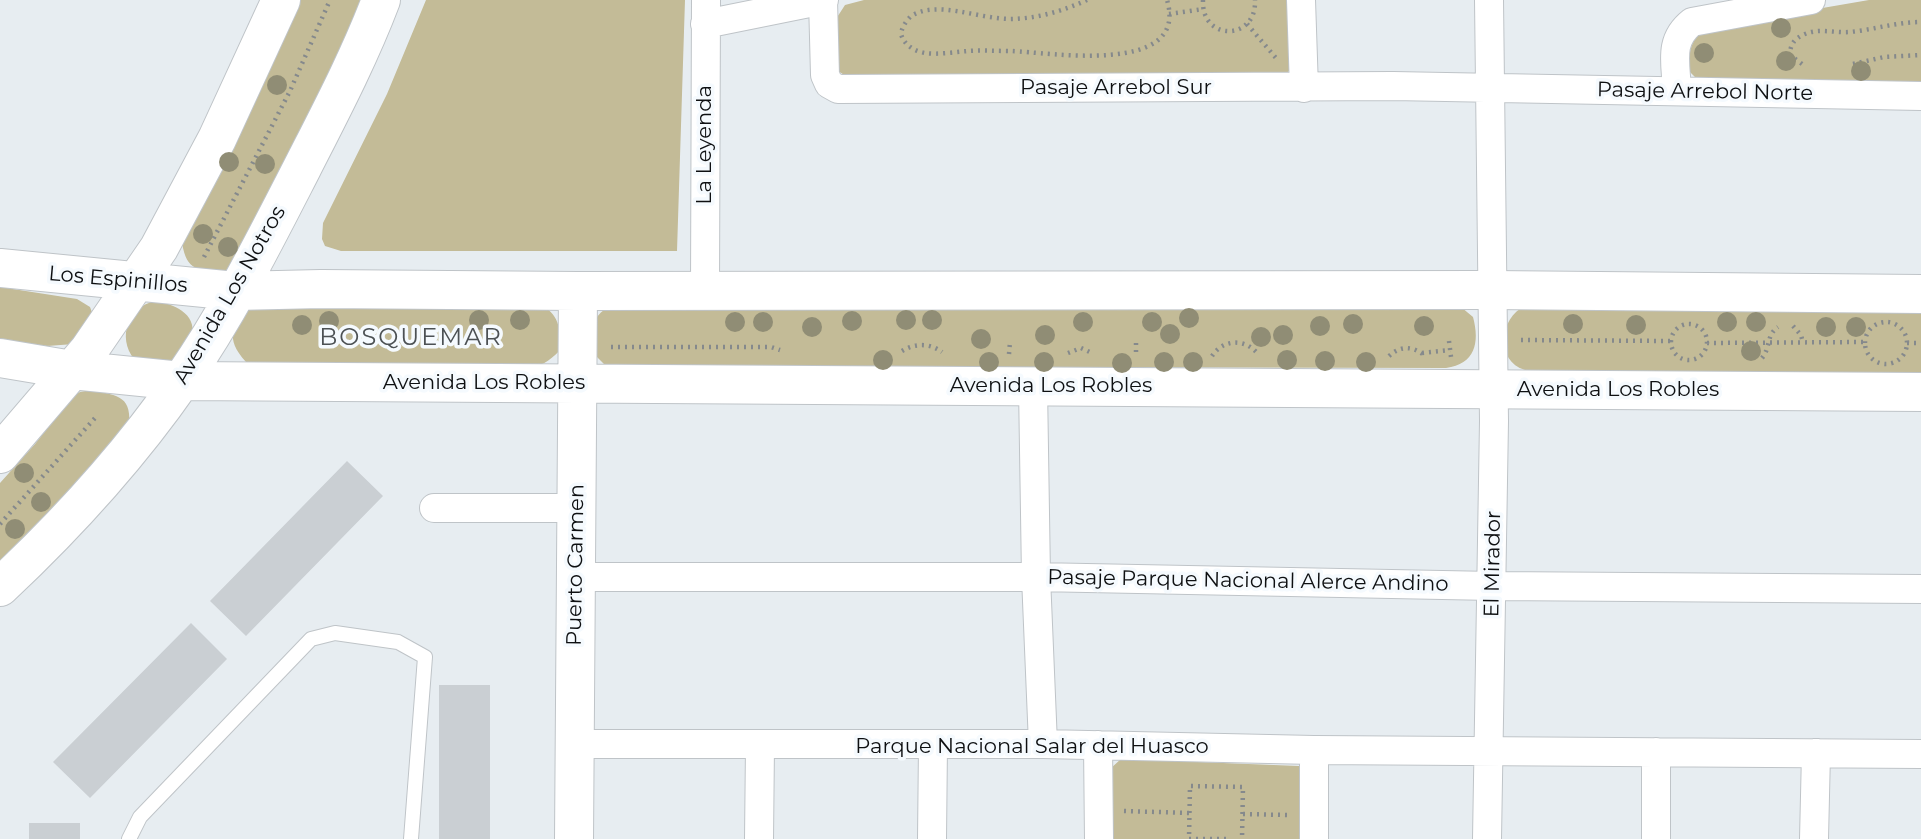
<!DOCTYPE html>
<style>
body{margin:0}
canvas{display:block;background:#e7edf1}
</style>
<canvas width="1921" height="839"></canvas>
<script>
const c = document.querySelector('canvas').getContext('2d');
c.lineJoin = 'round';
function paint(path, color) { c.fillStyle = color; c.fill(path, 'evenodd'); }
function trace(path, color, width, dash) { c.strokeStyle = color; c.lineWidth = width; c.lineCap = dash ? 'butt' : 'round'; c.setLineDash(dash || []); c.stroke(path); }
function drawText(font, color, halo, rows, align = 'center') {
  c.font = font + ' Montserrat,sans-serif'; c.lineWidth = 7; c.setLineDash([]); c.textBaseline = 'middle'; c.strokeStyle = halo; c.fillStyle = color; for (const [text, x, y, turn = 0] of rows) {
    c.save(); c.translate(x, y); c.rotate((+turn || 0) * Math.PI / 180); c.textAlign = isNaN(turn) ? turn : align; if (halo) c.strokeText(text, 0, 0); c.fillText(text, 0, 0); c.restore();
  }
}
paint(new Path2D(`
 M297,0H364L343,48L233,266L223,274C198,269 187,272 182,243Z
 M426,0H685L677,251H341L325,246L322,239L323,223L387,94Z
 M864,0H1295L1294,63L1289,71L1284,75L853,80L836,70L834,22L845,5Z
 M1869,0H1921V85L1699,81L1690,72C1688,52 1690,40 1706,28Z
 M0,287L77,299L90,307L93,315L74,344L47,346L0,339Z
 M155,301C173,304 197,313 192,336C190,346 179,357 174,365L134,359C117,337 128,307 155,301Z
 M250,304L543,306C560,316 561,332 560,350C549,362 541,366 525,369L246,362C224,337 233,328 250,304Z
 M611,306L1461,307L1473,317C1480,343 1475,364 1446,368L606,366L594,354C594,331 588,317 611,306Z
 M1525,306L1921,308V373L1525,370C1495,361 1499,318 1525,306Z
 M91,390C120,396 132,396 129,429L0,572V483L35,444L72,397L80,392Z
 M1121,759L1299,766L1303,771L1306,839H1108L1110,769Z`), '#c3bb97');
paint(new Path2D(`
 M347,461L383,496L246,636L210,601Z
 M191,623L227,659L90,798L53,762Z
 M439,685H490V839H439Z
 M29,823H80V839H29Z`), '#cacfd3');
const lane = new Path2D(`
 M129,839L140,817L311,639L335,633L398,642L425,657L411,839`);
const street = new Path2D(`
 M823,0L825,75L829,84L838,89L1393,86L1921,96
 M1301,0L1304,88
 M705,24L824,0
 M1677,91C1676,63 1668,41 1692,22L1811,0
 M705,290L706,0
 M1033,386L1036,577L1043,744
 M434,508H577
 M576,577H1036L1493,586L1921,589
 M574,744H1043L1314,750L1921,754
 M1098,745L1099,839
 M759,839L760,746
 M932,839L933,745
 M1314,839V750
 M1487,839L1494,421L1489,0
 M1656,839V752
 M1814,839L1816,753`);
const secondary = new Path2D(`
 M0,268L235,291L321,289L578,291L1491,290L1921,294
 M0,358L72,370L181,381L1921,392
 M0,454L89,350L159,248L217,139L281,0
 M0,587C66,525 130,455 182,380C228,314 265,240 302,168C330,113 359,58 381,0
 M574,839L578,291`);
trace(lane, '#bfc4c8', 16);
trace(street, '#bfc4c8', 30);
trace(secondary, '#bfc4c8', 40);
trace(new Path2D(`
 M1087,0C1063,11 1036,19 1009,19C975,18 937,0 911,16C906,21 902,27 901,34C904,45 914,51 925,53C938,55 954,52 968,51C982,50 996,51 1011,51C1047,52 1190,77 1167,0
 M1203,0C1201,42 1257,41 1255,0
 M1169,14L1203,9
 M1247,24L1276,58
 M1802,64L1790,55C1790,44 1795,38 1805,34C1819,28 1834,33 1849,32C1873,30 1896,22 1921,22
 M1853,64L1884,57L1921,55
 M204,257L290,91L330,0
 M1865 343a21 21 0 1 1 42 0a21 21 0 1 1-42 0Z
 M1671 342a18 18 0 1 1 36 0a18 18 0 1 1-36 0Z
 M1793,326L1801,335L1803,343
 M1521,340L1671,341
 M1449,341L1451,357
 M1136,343V353
 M1707,343L1865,342
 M1907,343H1921
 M611,347H771L780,350
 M902,351C915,343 930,343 942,352
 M1068,353L1081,348L1092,353
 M1422,353L1450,350
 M1009,354L1010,342
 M1212,356C1223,339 1245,338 1258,354
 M1389,356C1401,345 1413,346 1425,356
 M1762,358C1771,347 1766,335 1778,327
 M0,524L95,418
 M1124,811L1190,813
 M1243,814L1287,815
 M1226,839H1189L1190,786L1243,787L1242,839`), '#85898c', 4.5, [2, 5]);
trace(lane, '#fff', 14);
trace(street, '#fff', 28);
trace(secondary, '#fff', 38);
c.fillStyle = '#908d75';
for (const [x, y] of [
 [1781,28],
 [1704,53],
 [1786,61],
 [1861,71],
 [277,85],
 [229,162],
 [265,164],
 [203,234],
 [228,247],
 [1189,318],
 [479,320],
 [520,320],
 [906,320],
 [932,320],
 [329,321],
 [852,321],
 [735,322],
 [763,322],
 [1083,322],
 [1152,322],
 [1727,322],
 [1756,322],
 [1353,324],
 [1573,324],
 [302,325],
 [1636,325],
 [1320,326],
 [1424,326],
 [812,327],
 [1826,327],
 [1856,327],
 [1170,334],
 [1045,335],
 [1283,335],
 [1261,337],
 [981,339],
 [1751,351],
 [883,360],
 [1287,360],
 [1325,361],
 [989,362],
 [1044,362],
 [1164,362],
 [1193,362],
 [1366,362],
 [1122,363],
 [24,473],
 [41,502],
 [15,529]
]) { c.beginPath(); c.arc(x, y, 10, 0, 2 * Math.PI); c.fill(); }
drawText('21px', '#0e1012', '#f5fafe', [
 ["Pasaje Arrebol Sur",1116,88],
 ["Pasaje Arrebol Norte",1705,92,1],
 ["La Leyenda",705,145,-90],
 ["Los Espinillos",118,280,5],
 ["Avenida Los Notros",230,295,-60],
 ["Avenida Los Robles",484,383],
 ["Avenida Los Robles",1051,386],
 ["Avenida Los Robles",1618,390],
 ["El Mirador",1493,564,-89],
 ["Puerto Carmen",576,565,-89],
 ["Pasaje Parque Nacional Alerce Andino",1248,581,1],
 ["Parque Nacional Salar del Huasco",1032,747]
]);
c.letterSpacing = '2px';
drawText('24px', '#4c5154', '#f5fafe', [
 ["BOSQUEMAR",411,338]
]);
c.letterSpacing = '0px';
</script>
